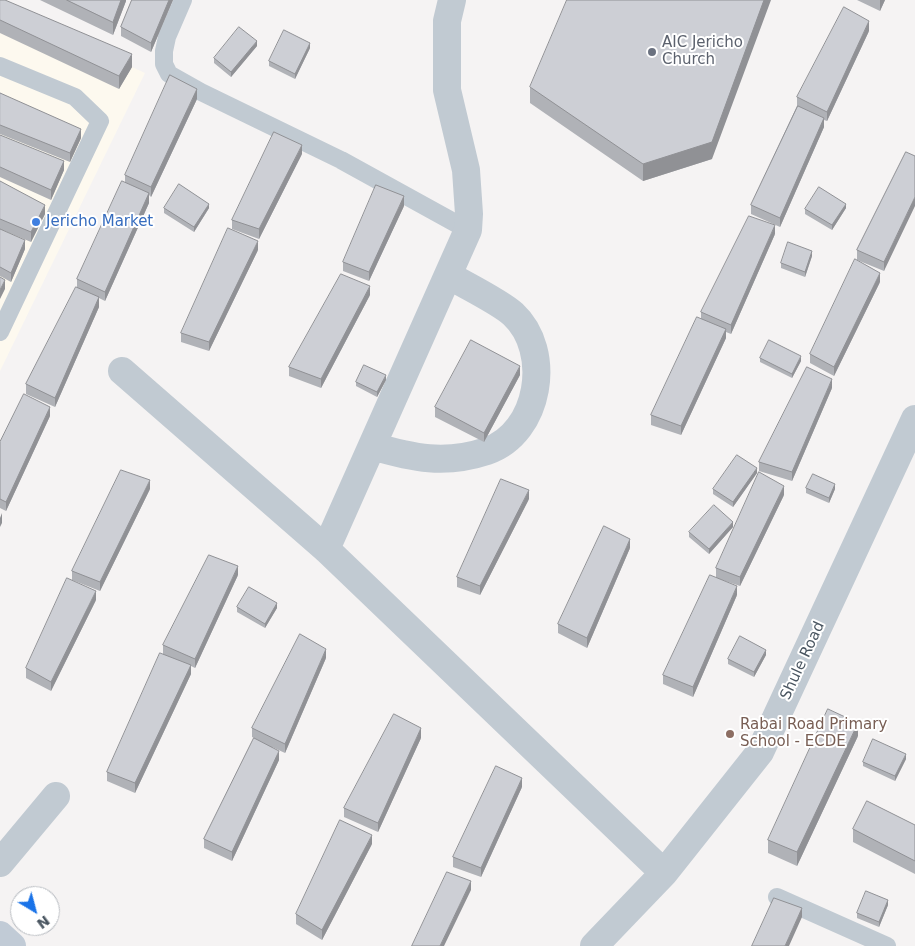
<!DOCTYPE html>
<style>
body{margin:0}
#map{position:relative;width:915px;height:946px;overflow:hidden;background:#f5f3f3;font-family:"DejaVu Sans",sans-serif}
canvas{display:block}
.north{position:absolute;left:10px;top:886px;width:50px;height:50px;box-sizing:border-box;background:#fff;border:1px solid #b7bbc0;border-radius:50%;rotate:143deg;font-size:14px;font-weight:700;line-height:20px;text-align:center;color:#4a5661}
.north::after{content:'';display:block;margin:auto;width:18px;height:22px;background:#1a73e8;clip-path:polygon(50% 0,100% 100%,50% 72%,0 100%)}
</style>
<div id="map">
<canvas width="915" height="946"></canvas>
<div class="north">N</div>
</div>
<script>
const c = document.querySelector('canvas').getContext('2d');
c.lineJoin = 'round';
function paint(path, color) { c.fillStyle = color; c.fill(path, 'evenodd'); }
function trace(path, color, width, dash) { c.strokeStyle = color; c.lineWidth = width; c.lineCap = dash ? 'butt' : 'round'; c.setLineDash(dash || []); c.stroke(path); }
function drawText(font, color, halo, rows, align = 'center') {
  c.font = font + ' "DejaVu Sans",sans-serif'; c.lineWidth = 4; c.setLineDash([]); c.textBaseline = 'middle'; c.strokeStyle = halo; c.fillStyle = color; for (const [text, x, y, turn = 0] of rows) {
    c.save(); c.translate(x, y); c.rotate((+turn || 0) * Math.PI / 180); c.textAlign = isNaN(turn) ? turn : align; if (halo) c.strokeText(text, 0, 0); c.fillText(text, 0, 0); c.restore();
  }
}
paint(new Path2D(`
 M0,6L145,73L0,371Z`), '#fdf9ef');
trace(new Path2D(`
 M183,0L167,37L164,51V64L169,74L201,92L341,160L468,230
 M0,66L75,97L100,121L0,332
 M777,897L887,946`), '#c1cad2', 18);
trace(new Path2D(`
 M122,371L326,549L664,873
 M372,446C413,458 445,465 487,451C540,433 553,351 513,314C500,302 465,285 448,275
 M326,549L468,230L469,214L466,170L447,90V21L452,0
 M0,863L56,796
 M594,946L664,873L760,752L915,419`), '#c1cad2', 28);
trace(new Path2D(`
 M0,935L12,946`), '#c1cbd6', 28);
paint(new Path2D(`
 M0,0L132,67L119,89L0,33Z
 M40,0H126V1L113,35Z
 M132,0H173L151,52L121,36V27Z
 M857,0H885L880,11Z
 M869,31L827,121L824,120V127L780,227L751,214V205L797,106V97Z
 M257,46L231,77L214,63V58Z
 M310,48L295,79L269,66V61Z
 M530,87L712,159L643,181L530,103Z
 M0,93L81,138L70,162L0,134Z
 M197,99L151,197L149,195V203L105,301L99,298V307L55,407L26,394V384L77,288V279L125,183V175Z
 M0,135L64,170L51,200L0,177Z
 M906,152L884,271L857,260V250Z
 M302,154L259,239L232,229V220Z
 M0,181L45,214L31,242L0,229Z
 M404,206L369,281L343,271V262Z
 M164,208H209L194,232L164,213Z
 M846,208L832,230L805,214V209Z
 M0,229L25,249L11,282L0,276Z
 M775,234L731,334L726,332V338L681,435L651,425V415L701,318V312Z
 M258,250L209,351L181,342V333Z
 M812,256L805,277L781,268V263Z
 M880,282L834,376L810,363V354Z
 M370,295L321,388L289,376V367Z
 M760,358L801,361L792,378L760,362Z
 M520,375L484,442L435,417V407Z
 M386,380L377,397L356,386V382Z
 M832,388L792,481L759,471V462Z
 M50,416L6,511L0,508V442Z
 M757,473L733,507L713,494V489Z
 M806,488L835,489L829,503L806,493Z
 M150,489L100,591L72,580V571Z
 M784,495L740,586L716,578V568Z
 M529,499L480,595L457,587V577Z
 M733,527L709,554L689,537V532Z
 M630,548L587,648L558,633V624Z
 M238,575L195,668L191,666V674L135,793L107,781V772L163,654V645Z
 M737,595L693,697L663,684V675Z
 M96,600L51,691L26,678V668Z
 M237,607L277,608L265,628L237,612Z
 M766,655L754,677L728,664V659Z
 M326,658L285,753L272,747L279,760L232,861L204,848V839L254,738L252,737V728Z
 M858,736L797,866L768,853V840Z
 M421,738L378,832L344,817V808Z
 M906,759L895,781L863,766V762Z
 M522,787L481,877L453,867V857Z
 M915,825V874L853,842V829Z
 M372,844L322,940L296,924V914Z
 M888,905L879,927L857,918V913Z`), '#b0b2b7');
paint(new Path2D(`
 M121,0H126V1L113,35V22Z
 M169,0H173L151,52V43Z
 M764,0H771L712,159L643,181V164Z
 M880,0H885L880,11Z
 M869,21V31L827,121V112Z
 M257,41V46L231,77V72Z
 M310,43V48L295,79V74Z
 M132,54V67L119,89V76Z
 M197,89V99L151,197V187Z
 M824,118V127L780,227V218Z
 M81,129V138L70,162V153Z
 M302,145V154L259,239V229Z
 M64,161V170L51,200V190Z
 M149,193V203L105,301V292Z
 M404,196V206L369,281V272Z
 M915,197V206L884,271V262Z
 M209,204V208L194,232V227Z
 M846,204V208L832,230V225Z
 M45,205V214L31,242V232Z
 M775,225V234L731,334V325Z
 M25,240V249L11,282V273Z
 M258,241V250L209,351V342Z
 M812,251V256L805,277V272Z
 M880,273V282L834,376V367Z
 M5,280V289L0,299V290Z
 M370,286V295L321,388V379Z
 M99,297V307L55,407V398Z
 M726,329V338L681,435V426Z
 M801,356V361L792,378V374Z
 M520,366V375L484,442V433Z
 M386,375V380L377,397V392Z
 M832,379V388L792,481V472Z
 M50,407V416L6,511V502Z
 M757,468V473L733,507V502Z
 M150,480V489L100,591V582Z
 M835,484V489L829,503V498Z
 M784,486V495L740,586V577Z
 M529,490V499L480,595V586Z
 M2,513V523L0,527V518Z
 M733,522V527L709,554V549Z
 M630,539V548L587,648V638Z
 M238,566V575L195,668V659Z
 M737,586V595L693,697V687Z
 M96,591V600L51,691V682Z
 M277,603V608L265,628V624Z
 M326,649V658L285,753V744Z
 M766,650V655L754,677V672Z
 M191,665V674L135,793V783Z
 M858,723V736L797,866V852Z
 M421,728V738L378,832V823Z
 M279,751V760L232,861V852Z
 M906,754V759L895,781V776Z
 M522,778V787L481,877V868Z
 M372,835V844L322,940V930Z
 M471,881V890L444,946H440Z
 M888,900V905L879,927V922Z
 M802,908V917L789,946H785Z`), '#909195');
const building = new Path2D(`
 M0,0H5L132,54L119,76L0,20Z
 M67,0H121L113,22Z
 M132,0H169L151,43L121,27Z
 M567,0H764L712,142L643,164L530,87Z
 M844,7L869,21L827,112L797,97Z
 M239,27L257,41L231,72L214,58Z
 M284,30L310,43L295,74L269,61Z
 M170,75L197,89L151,187L125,175Z
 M0,93L81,129L70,153L0,125Z
 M798,106L824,118L780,218L751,205Z
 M274,132L302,145L259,229L232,220Z
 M0,135L64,161L51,190L0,167Z
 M906,152L915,156V197L884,262L857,250Z
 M0,181L45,205L31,232L0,219Z
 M122,181L149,193L105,292L77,279Z
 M179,184L209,204L194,227L164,208Z
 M376,185L404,196L369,272L343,262Z
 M819,187L846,204L832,225L805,209Z
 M749,216L775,225L731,325L701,312Z
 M228,228L258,241L209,342L181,333Z
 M0,229L25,240L11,273L0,267Z
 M788,242L812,251L805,272L781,263Z
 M855,259L880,273L834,367L810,354Z
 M341,274L370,286L321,379L289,367Z
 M0,277L5,280L0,290Z
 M76,287L99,297L55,398L26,384Z
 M697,317L726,329L681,426L651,415Z
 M471,340L520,366L484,433L435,407Z
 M769,340L801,356L792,374L760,358Z
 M364,365L386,375L377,392L356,382Z
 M807,367L832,379L792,472L759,462Z
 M24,394L50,407L6,502L0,499V442Z
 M737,455L757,468L733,502L713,489Z
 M121,470L150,480L100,582L72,571Z
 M759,472L784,486L740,577L716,568Z
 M813,474L835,484L829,498L806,488Z
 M501,479L529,490L480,586L457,577Z
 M714,505L733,522L709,549L689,532Z
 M604,526L630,539L587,638L558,624Z
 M209,555L238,566L195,659L163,645Z
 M710,575L737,586L693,687L663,675Z
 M67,578L96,591L51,682L26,668Z
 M249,587L277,603L265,624L237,607Z
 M300,634L326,649L285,744L252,728Z
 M740,636L766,650L754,672L728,659Z
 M160,653L191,665L135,783L107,772Z
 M828,709L858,723L797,852L768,840Z
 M394,714L421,728L378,823L344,808Z
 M254,738L279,751L232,852L204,839Z
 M873,739L906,754L895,776L863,762Z
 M496,766L522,778L481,868L453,857Z
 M867,801L915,825V861L853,829Z
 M340,820L372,835L322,930L296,914Z
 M447,872L471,881L440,946H412Z
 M866,891L888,900L879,922L857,913Z
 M774,898L802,908L785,946H752Z`);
paint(building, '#cdcfd5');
trace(building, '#909195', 1);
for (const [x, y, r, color] of [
 [652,52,5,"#6b7280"],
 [36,222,5,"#3f7fe0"],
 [730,734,5,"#8d6e63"]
]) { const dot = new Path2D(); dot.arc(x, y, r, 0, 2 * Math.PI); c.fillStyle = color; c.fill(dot); trace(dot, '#fff', 2); }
drawText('15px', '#5b616d', '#fff', [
 ["AIC Jericho",662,43],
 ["Church",662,60]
], 'left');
drawText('15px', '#366cbe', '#fff', [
 ["Jericho Market",46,222]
], 'left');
drawText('15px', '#4a5661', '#fff', [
 ["Shule Road",803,661,-65]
]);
drawText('15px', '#785e54', '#fff', [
 ["Rabai Road Primary",740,725],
 ["School - ECDE",740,742]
], 'left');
</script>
